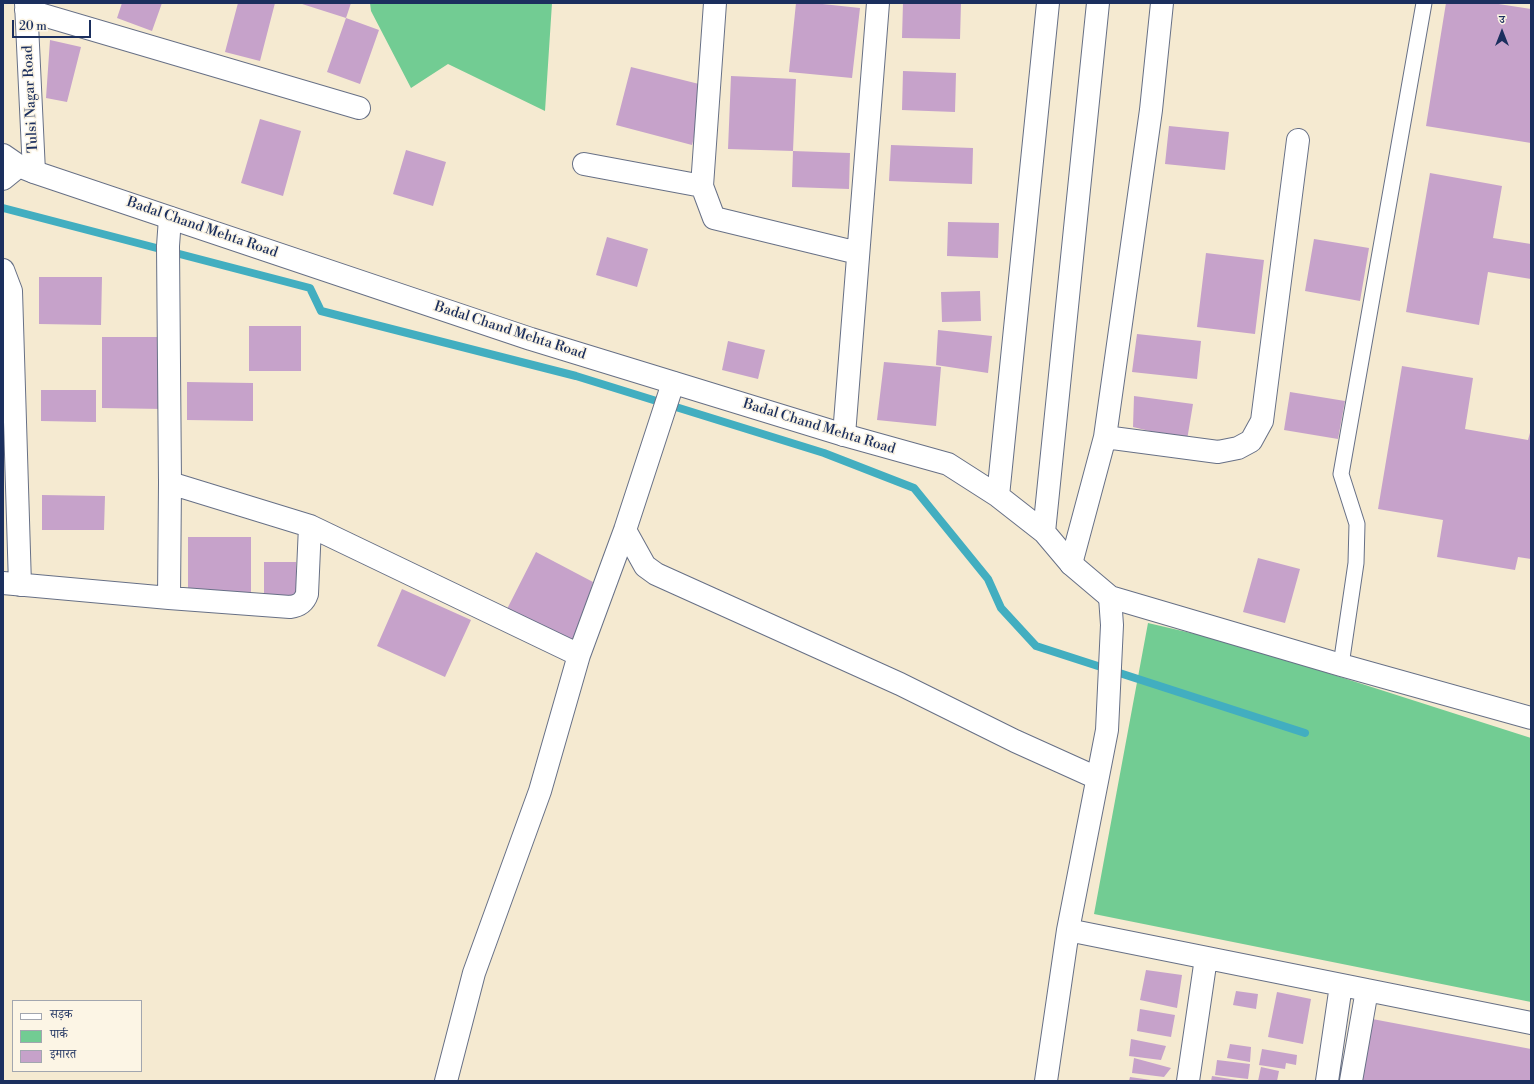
<!DOCTYPE html>
<meta charset="utf-8">
<style>
body{margin:0}
#map{position:relative;width:1534px;height:1084px;overflow:hidden;background:#f5ead1;font-family:"Libre Bodoni","Noto Serif Devanagari",serif}
canvas{display:block}
.frame{position:absolute;inset:0;border:4px solid #1b2f5e;pointer-events:none}
.legend{position:absolute;left:12px;top:1000px;width:130px;height:72px;box-sizing:border-box;background:#fcf5e5;border:1px solid #a2a6af;margin:0;padding:5px 7px;list-style:none;font-size:12px;color:#1b2f5e}
.legend li{display:flex;align-items:center;gap:8px;height:20px}
.legend b{width:20px;border:1px solid #a2a6af}
.north{position:absolute;left:1482px;top:12px;width:40px;height:40px;-webkit-text-stroke:3px #fcf5e5;paint-order:stroke;rotate:0deg;font-size:11px;font-weight:700;line-height:16px;text-align:center;color:#1b2f5e}
.north::after{content:'';display:block;margin:auto;width:14px;height:18px;background:#1b2f5e;clip-path:polygon(50% 0,100% 100%,50% 72%,0 100%)}
.scale{position:absolute;left:12px;top:20px;width:79px;height:18px;box-sizing:border-box;border:2px solid #1b2f5e;border-top:0;padding-left:5px;font-size:12px;line-height:14px;white-space:nowrap;color:#1b2f5e;-webkit-text-stroke:3px #fcf5e5;paint-order:stroke}
</style>
<div id="map">
<canvas width="1534" height="1084"></canvas>
<div class="frame"></div>
<ul class="legend">
<li><b style="height:5px;background:#fff"></b>सड़क</li>
<li><b style="height:11px;background:#72cc93"></b>पार्क</li>
<li><b style="height:11px;background:#c6a2ca"></b>इमारत</li>
</ul>
<div class="north">उ</div>
<div class="scale">20 m</div>
</div>
<script>
const c = document.querySelector('canvas').getContext('2d');
c.lineJoin = 'round';
function paint(path, color) { c.fillStyle = color; c.fill(path, 'evenodd'); }
function trace(path, color, width, dash) { c.strokeStyle = color; c.lineWidth = width; c.lineCap = dash ? 'butt' : 'round'; c.setLineDash(dash || []); c.stroke(path); }
function drawText(font, color, halo, rows, align = 'center') {
  c.font = font + ' "Libre Bodoni",serif'; c.lineWidth = 3; c.setLineDash([]); c.textBaseline = 'middle'; c.strokeStyle = halo; c.fillStyle = color; for (const [text, x, y, turn = 0] of rows) {
    c.save(); c.translate(x, y); c.rotate((+turn || 0) * Math.PI / 180); c.textAlign = isNaN(turn) ? turn : align; if (halo) c.strokeText(text, 0, 0); c.fillText(text, 0, 0); c.restore();
  }
}
paint(new Path2D(`
 M370,3H552L545,111L448,64L411,88L371,11Z
 M1148,623L1234,643L1531,738V1002L1094,914Z`), '#72cc93');
trace(new Path2D(`
 M3,208L310,288L321,311L576,376L824,453L914,488L988,579L1001,608L1036,646L1305,733`), '#42aec0', 8);
paint(new Path2D(`
 M122,3H162L152,31L117,18Z
 M238,3H275L260,61L225,52Z
 M299,3H351L346,18L379,30L360,84L327,72L346,18Z
 M796,3H813L860,8L852,78L789,72Z
 M903,3H961L960,39L902,38Z
 M1446,3H1492L1531,9V143L1426,126Z
 M50,40L81,47L67,102L46,98Z
 M631,67L707,86L692,145L616,125Z
 M903,71L956,73L955,112L902,110Z
 M731,76L796,79L793,151L728,149Z
 M260,119L301,131L283,196L241,183Z
 M1169,126L1229,132L1225,170L1165,164Z
 M891,145L973,148L972,184L889,181Z
 M406,150L446,162L433,206L393,194Z
 M793,151L850,153L849,189L792,187Z
 M1430,173L1502,186L1493,238L1531,244V279L1488,272L1479,325L1406,312Z
 M948,222L999,223L998,258L947,256Z
 M607,237L648,249L637,287L596,275Z
 M1314,239L1369,248L1360,301L1305,291Z
 M1206,253L1264,260L1255,334L1197,327Z
 M39,277H102L101,325L39,324Z
 M980,291L981,321L942,322L941,292Z
 M249,326H301V371H249Z
 M938,330L992,336L988,373L936,365Z
 M1137,334L1201,341L1197,379L1132,372Z
 M102,337H164L163,409L102,408Z
 M728,341L765,350L758,379L722,370Z
 M884,362L941,367L936,426L877,420Z
 M1402,366L1473,378L1465,429L1528,440L1531,429V559L1518,557L1515,570L1437,557L1443,520L1378,509Z
 M187,382L253,383V421L187,420Z
 M41,390H96V422L41,421Z
 M1290,392L1345,401L1338,439L1284,430Z
 M1134,396L1193,404L1187,440L1133,427Z
 M42,495L105,496L104,530H42Z
 M188,537H251V595L188,594Z
 M536,552L593,582L573,645L506,611Z
 M1258,558L1300,569L1285,623L1243,612Z
 M264,562H296V601H264Z
 M402,589L471,620L445,677L377,646Z
 M1146,970L1182,975L1177,1008L1140,1000Z
 M1236,991L1258,994L1256,1009L1233,1005Z
 M1277,992L1311,999L1303,1044L1268,1037Z
 M1140,1009L1175,1015L1171,1037L1137,1031Z
 M1367,1018L1531,1049V1081H1355Z
 M1131,1039L1166,1046L1161,1060L1129,1056Z
 M1230,1044L1251,1047L1250,1062L1227,1058Z
 M1262,1049L1297,1055L1296,1065L1286,1063L1285,1069L1259,1065Z
 M1134,1058L1171,1068L1164,1077L1132,1073Z
 M1217,1060L1250,1064L1248,1079L1215,1075Z
 M1261,1067L1279,1071L1277,1081H1258Z
 M1212,1076L1237,1080L1236,1081H1211Z
 M1130,1077L1151,1080V1081H1129Z`), '#c6a2ca');
const service = new Path2D(`
 M1341,665L1356,563L1357,524L1341,474L1424,3`);
const minor = new Path2D(`
 M26,3L34,172
 M26,10L359,108
 M584,164L702,186L715,3
 M702,186L714,218L858,253
 M3,270L11,291L20,585
 M844,435L878,3
 M1105,437L1218,452L1238,448L1251,441L1262,421L1298,140
 M170,483L310,526L579,655
 M625,530L645,566L656,574L900,684L1015,741L1097,778
 M1071,564L1105,437L1151,110L1162,3
 M3,583L169,598L290,607C298,606 304,603 307,594L310,526
 M169,598L170,483L168,246L170,218
 M1068,930L1531,1023
 M446,1081L474,973L540,791L579,655L625,530L673,383
 M1046,1081L1068,930L1107,730L1112,625L1110,597
 M1188,1081L1206,958
 M1327,1081L1341,985
 M1351,1081L1367,990`);
const tertiary = new Path2D(`
 M3,155L19,166L34,172L531,339L844,435L948,464L998,496L1044,532L1071,564L1110,597L1341,665L1531,718
 M3,179L19,166
 M998,496L1048,3
 M1044,532L1098,3`);
trace(service, '#677086', 17);
trace(minor, '#677086', 24);
trace(tertiary, '#677086', 24);
trace(service, '#fff', 15);
trace(minor, '#fff', 22);
trace(tertiary, '#fff', 22);
drawText('14px', '#1b2f5e', '#fcf5e5', [
 ["Tulsi Nagar Road",31,99,-93],
 ["Badal Chand Mehta Road",202,228,19],
 ["Badal Chand Mehta Road",510,331,18],
 ["Badal Chand Mehta Road",819,427,17]
]);
</script>
